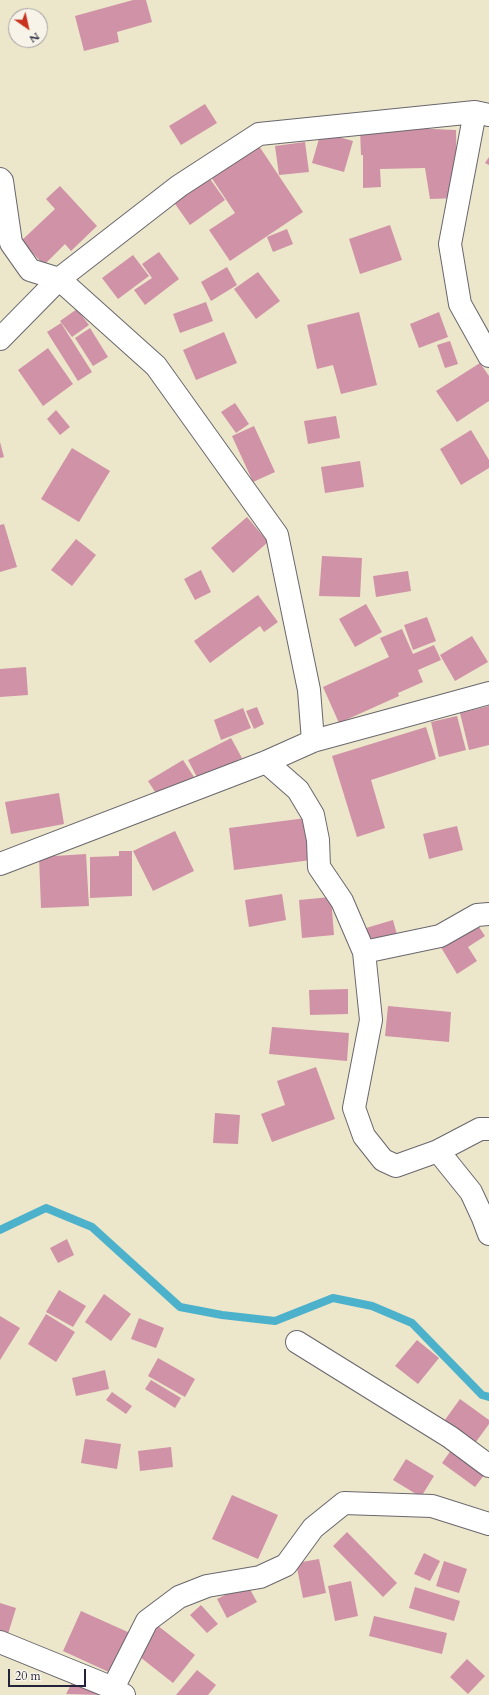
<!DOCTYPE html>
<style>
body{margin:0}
#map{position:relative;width:489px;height:1695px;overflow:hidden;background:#ece6ca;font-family:Cardo,serif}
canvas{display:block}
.north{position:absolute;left:8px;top:8px;width:40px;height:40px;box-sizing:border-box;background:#f7f3e8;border:1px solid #a29fa3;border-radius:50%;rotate:146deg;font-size:11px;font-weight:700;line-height:16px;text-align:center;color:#22223b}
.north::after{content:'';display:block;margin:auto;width:14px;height:18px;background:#c8321e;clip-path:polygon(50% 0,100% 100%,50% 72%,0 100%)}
.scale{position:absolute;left:8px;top:1669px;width:78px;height:18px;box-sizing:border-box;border:2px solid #22223b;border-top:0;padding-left:5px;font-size:12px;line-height:14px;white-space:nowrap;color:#22223b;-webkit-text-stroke:3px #f7f3e8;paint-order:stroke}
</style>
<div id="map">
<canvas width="489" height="1695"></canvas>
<div class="north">N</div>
<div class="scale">20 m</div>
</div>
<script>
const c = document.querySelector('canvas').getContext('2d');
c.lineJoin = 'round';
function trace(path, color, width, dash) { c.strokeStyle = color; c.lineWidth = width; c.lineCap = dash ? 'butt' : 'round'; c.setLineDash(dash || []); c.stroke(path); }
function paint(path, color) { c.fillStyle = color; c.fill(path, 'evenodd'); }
trace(new Path2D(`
 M0,1230L46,1208L92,1227L180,1307L222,1315L275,1321L333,1298L372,1306L412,1323L482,1395L489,1397`), '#4cb1cb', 8);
paint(new Path2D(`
 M133,0H146L152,22L117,32L119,42L84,51L75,16Z
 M205,104L217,123L181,145L169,126Z
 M409,128L456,130L457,198L430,199L425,168L380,169L381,187L363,188V155H361L360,129Z
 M321,132L353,141L344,172L312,163Z
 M305,142L309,172L279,175L275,146Z
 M259,146L303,212L230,261L209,230L235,213L211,177Z
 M489,157V165L485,163Z
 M208,176L225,200L190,225L173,201Z
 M60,186L97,226L71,251L65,244L44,265L21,241L55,209L46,199Z
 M390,225L402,260L360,274L349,239Z
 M287,229L293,244L273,252L267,237Z
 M159,252L179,279L145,305L134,290L152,278L142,264Z
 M133,255L149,276L118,299L102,278Z
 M227,267L237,285L211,301L201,282Z
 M258,272L280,301L256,319L234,289Z
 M206,302L213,321L180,333L173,314Z
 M77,309L89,325L72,337L60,321Z
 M359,312L377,385L341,394L333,365L317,369L307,325Z
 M439,312L448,337L419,348L410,324Z
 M61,323L92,372L78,381L47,332Z
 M90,328L108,357L93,366L75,338Z
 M224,332L237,363L196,380L183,350Z
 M450,341L458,364L445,368L437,345Z
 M48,348L73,384L43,406L18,370Z
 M480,363L489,376V401L457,422L436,391Z
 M235,403L249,424L236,433L221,412Z
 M56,410L70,427L60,435L47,419Z
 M336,416L340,438L308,444L304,421Z
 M254,426L275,472L253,482L232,436Z
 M471,430L489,460V468L461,485L440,449Z
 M0,442L4,457L0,458Z
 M72,448L110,471L79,522L41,499Z
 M360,461L364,487L325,493L321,467Z
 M247,517L268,542L233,573L211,548Z
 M4,524L17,567L0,572V525Z
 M76,539L96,555L72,586L51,570Z
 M322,556L362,558L360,597L319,596Z
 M201,570L211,592L195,600L184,579Z
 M408,571L411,591L376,597L373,576Z
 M258,595L278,622L264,632L260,626L210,663L194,641Z
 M366,604L382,632L355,647L339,619Z
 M427,617L436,641L413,650L404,625Z
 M402,629L413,654L434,645L441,660L418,670L423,682L398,693L399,696L339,723L323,687L389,657L380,638Z
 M472,636L488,662L455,681L440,655Z
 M26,667L28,695L0,697V669Z
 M489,706V745L469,750L460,713Z
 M257,707L264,724L254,729L246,711Z
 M243,708L251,728L221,740L214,720Z
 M457,716L466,750L439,757L431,722Z
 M426,727L436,759L371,780L385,828L357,837L332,756Z
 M231,738L242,758L199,781L188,760Z
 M183,760L194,777L159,798L148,781Z
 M59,793L64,824L11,834L5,802Z
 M306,818L311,860L234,870L229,828Z
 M457,826L463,850L429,859L423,834Z
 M175,831L194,871L153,891L133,851Z
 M119,851H132V896L90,898V857L119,856Z
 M86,854L89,906L41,908L39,857Z
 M282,894L286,920L249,927L245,900Z
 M331,897L334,935L302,938L299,900Z
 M393,920L399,942L372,949L366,928Z
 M475,921L485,936L468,947L477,961L457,974L439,944Z
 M348,989V1014L310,1015L309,990Z
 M388,1006L451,1012L449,1042L385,1036Z
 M272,1027L349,1033L347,1061L269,1054Z
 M316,1067L335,1119L272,1142L261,1114L285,1105L277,1081Z
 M215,1113L240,1115L238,1144L213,1143Z
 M67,1239L74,1255L58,1263L50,1248Z
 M59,1290L86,1306L73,1327L46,1312Z
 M104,1294L131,1314L111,1341L85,1322Z
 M46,1314L75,1332L56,1362L28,1344Z
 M0,1316L20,1328L0,1360Z
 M139,1318L164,1328L156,1348L131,1339Z
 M417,1340L439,1358L418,1384L395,1366Z
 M158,1358L195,1379L185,1397L148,1376Z
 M105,1370L109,1389L76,1396L72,1378Z
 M151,1380L181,1398L175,1408L145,1389Z
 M112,1392L132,1406L126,1414L106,1400Z
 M460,1399L489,1420V1424L473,1446L442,1424Z
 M85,1439L121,1444L117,1469L81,1463Z
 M454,1446L488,1470L475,1487L442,1463Z
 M171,1447L173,1467L140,1471L138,1451Z
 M406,1459L434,1476L421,1497L393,1480Z
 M232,1495L278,1515L258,1559L212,1539Z
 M347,1532L397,1583L383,1597L333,1546Z
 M424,1553L440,1561L430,1581L414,1574Z
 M319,1559L326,1593L303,1598L296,1563Z
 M444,1561L467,1569L459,1593L436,1586Z
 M351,1581L358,1616L335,1621L328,1586Z
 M247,1584L257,1602L227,1618L217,1599Z
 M415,1587L460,1601L454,1621L409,1608Z
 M0,1603L16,1608L8,1634L0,1632Z
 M201,1605L218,1624L207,1633L190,1615Z
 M81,1611L130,1633L111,1673L63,1651Z
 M374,1616L447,1633L442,1654L369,1636Z
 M157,1625L195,1655L173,1683L135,1653Z
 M467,1659L485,1676L468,1694L450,1677Z
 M197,1670L216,1685L208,1695H176Z
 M74,1679L102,1695L66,1694Z`), '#d092a7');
const minor = new Path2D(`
 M475,112L450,244L460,304L489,356
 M0,179L2,181L11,243L30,270L59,279L156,366L277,535L309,690L313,741
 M0,339L59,279L179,186L259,134L475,112L489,115
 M266,762L298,790L313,815L318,840L319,867L342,901L364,952L371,1020L354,1108L364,1136L383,1160L396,1166L438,1151L471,1192L483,1218L489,1234
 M0,864L266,762L313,741L489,693
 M364,952L440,936L477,915L489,914
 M438,1151L480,1129H489
 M297,1342L450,1437L489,1466
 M0,1642L113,1688L124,1695
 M113,1688L147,1621L179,1597L207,1586L260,1577L286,1565L313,1528L344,1503L432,1506L489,1524`);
trace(minor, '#69676d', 24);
trace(minor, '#fff', 22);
</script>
